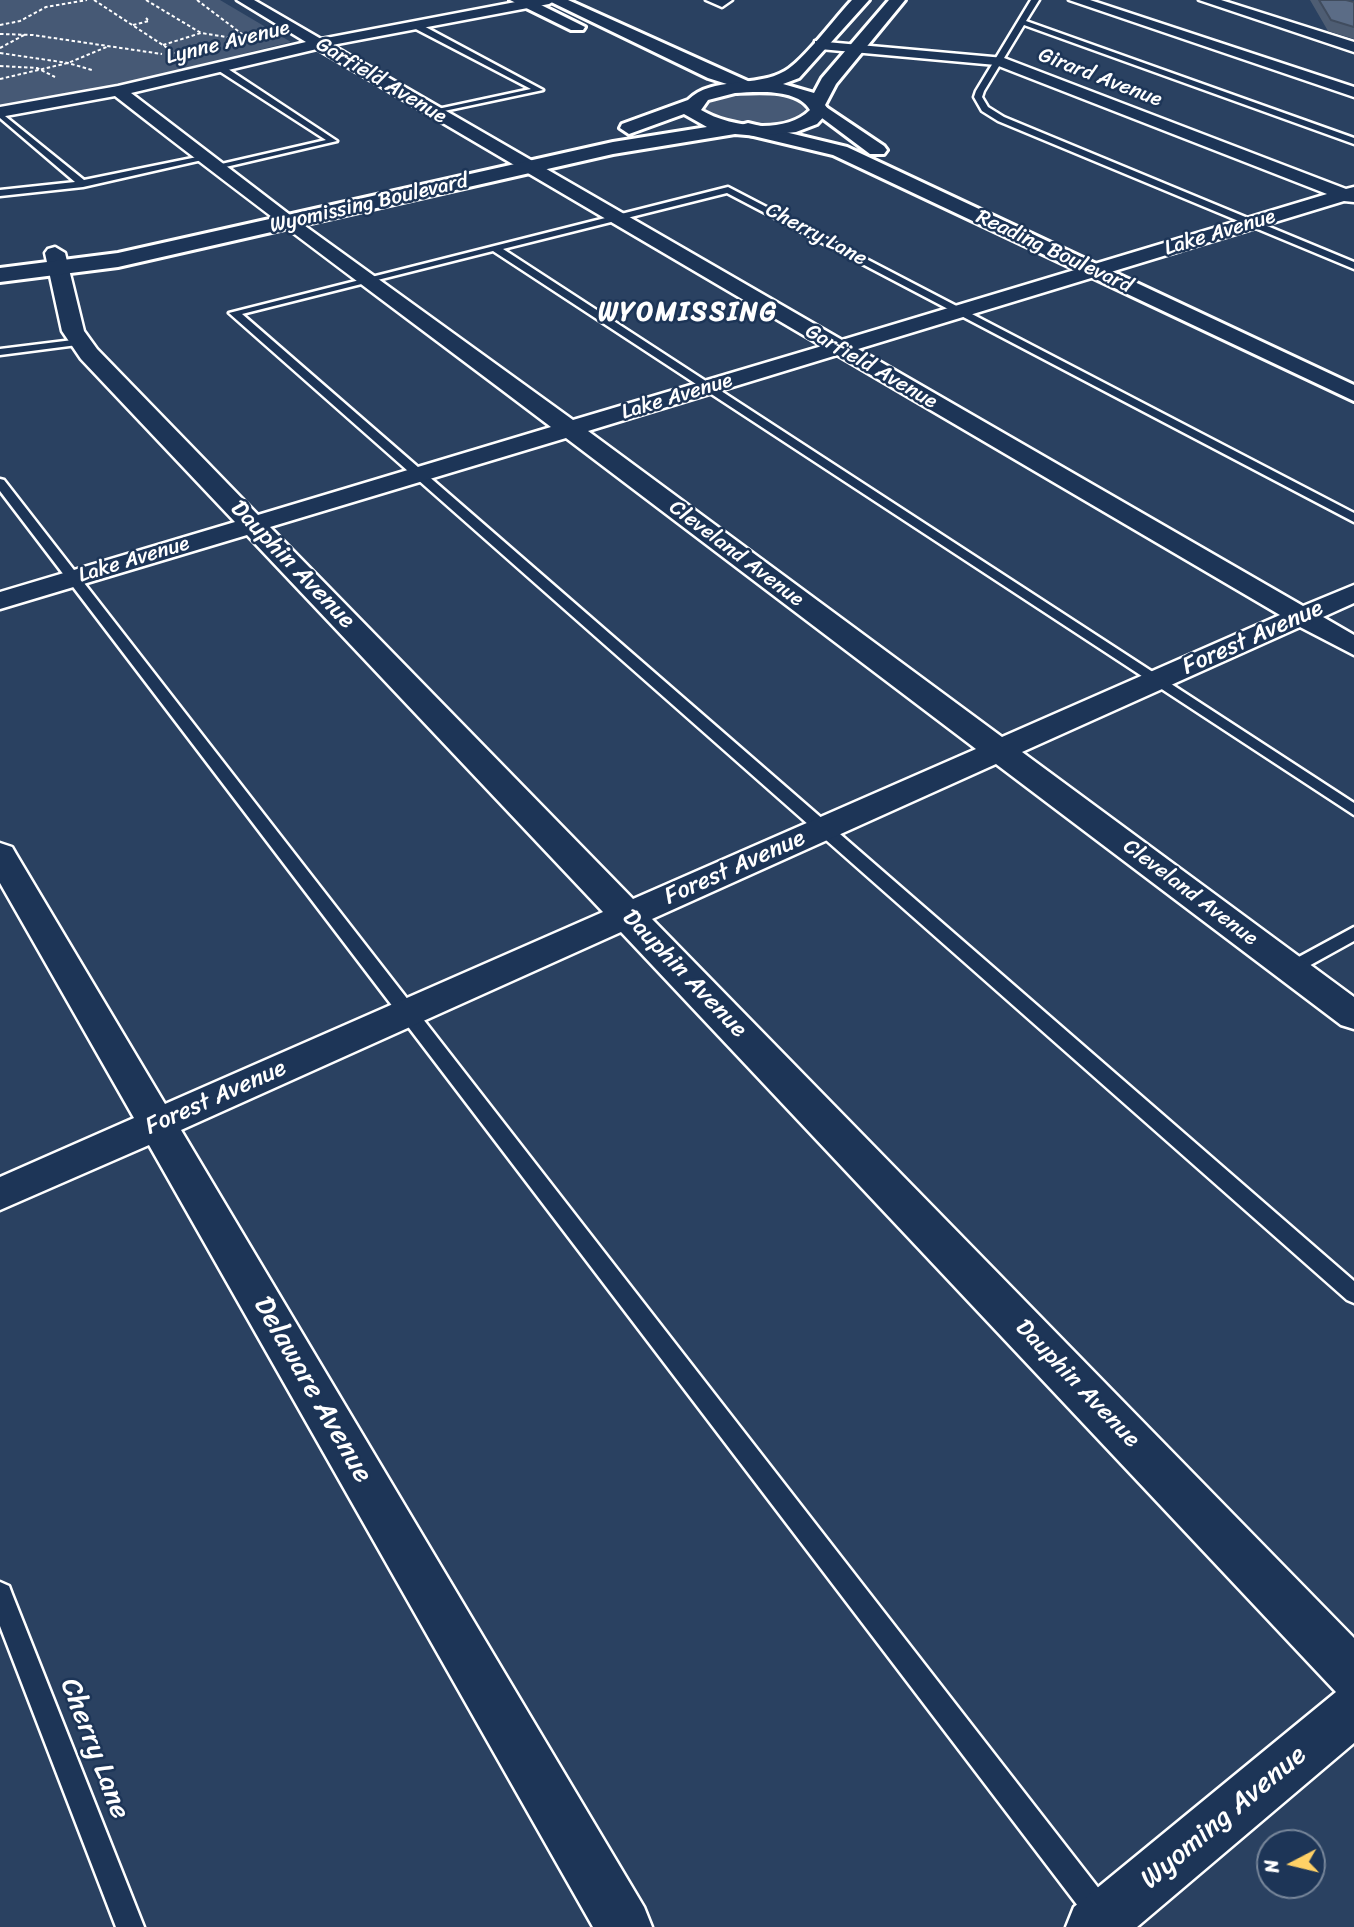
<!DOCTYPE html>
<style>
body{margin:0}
#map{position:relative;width:1354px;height:1927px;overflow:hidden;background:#2a4161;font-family:Sriracha,sans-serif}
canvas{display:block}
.north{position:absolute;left:1256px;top:1829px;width:70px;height:70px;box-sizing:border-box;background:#1d3557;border:2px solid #77869a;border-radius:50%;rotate:263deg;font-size:19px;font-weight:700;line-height:28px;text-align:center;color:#fff}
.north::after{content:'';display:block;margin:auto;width:24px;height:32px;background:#ffd166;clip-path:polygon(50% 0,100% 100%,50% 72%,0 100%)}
</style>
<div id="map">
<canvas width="1354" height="1927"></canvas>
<div class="north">N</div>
</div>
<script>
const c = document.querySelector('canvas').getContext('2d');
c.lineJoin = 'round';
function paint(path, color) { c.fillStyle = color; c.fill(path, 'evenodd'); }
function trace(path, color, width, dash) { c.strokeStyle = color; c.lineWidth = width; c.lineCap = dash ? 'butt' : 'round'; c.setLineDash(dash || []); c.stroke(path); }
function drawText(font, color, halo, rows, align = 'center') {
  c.font = font + ' Sriracha,sans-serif'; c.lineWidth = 5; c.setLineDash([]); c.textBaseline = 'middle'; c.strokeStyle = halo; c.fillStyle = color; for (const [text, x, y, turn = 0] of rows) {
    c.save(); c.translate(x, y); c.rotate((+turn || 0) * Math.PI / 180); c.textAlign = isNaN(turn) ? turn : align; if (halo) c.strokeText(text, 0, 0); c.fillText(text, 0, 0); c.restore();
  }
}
paint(new Path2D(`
 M0,0H220L291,42L125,83L0,106Z
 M756,92C771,93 801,93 806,111C788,134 724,129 704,110L707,102L724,95Z`), '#465975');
const service = new Path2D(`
 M706,0H732L722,7Z
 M1031,0H1039L1026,21L1354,138V144L1024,25L984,91L982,97L988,107L1004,117L1354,262V269L998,121L982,111L974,97L976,91Z
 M412,23H418L543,90L430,114L433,110L531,89L412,27Z
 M216,65H222L337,141L217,169V165L326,140L216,69Z
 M0,112L84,180L207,155L211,158L83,187L0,196V190L75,182L0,118Z
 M728,187L1354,513V522L727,193L503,249L1354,803V815L493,251L242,314L1354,1281V1303L1347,1300L229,313Z
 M81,339L85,340V344L0,355V349Z
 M0,479L4,480L1121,1917L1125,1927H1094L0,491Z
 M1354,927V941L1296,973H1284L1281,969L1284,965Z
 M0,1582L9,1586L12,1594L144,1927H116L0,1626Z`);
const minor = new Path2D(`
 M237,0H254L321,39L526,0H556L549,4L332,45L842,340L1327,194L996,65L820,49L815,47V41L1004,58L1346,189L1354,187V202L1344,201L858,349L1303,606L1354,585V603L1323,617L1354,635V655L1300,627L1022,752L1354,997V1029L1341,1025L996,764L652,919L1354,1638V1743L1137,1927H1066L1074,1907L1336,1692L621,932L181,1130L644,1907L652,1927H593L149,1145L0,1210V1177L134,1118L0,883V843L12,847L16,854L165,1104L603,912L247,535L0,609V592L235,522L81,359L62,331L45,253L48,249L55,247L65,253L84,331L97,349L258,515L551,427C406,317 259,209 115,96L0,117V107L118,86L306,42ZM317,49L822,346L573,420L294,218L131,93ZM837,355L1280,615L1002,737L588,431ZM566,438L976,749L633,899L270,527Z
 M1069,0H1090L1354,87V97Z
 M1199,0H1221L1354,42V52Z`);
const tertiary = new Path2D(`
 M510,0H531L585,27L583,30H571Z
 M547,0H568L761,87L752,92L708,78Z
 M820,103L884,146L887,150L884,154H870L814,112L811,108L814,104Z
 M748,123L847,147L1354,385V401L833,155L741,133L739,129L741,125Z`);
const secondary = new Path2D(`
 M852,0H869L799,78L783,84L814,93L822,78L889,0H905L836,84L825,105L829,111L817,124L796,132L758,136L735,134L613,154L118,267L0,282V268L118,253L613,142L707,127L684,114L629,134L620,128L622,124L688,100C712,76 756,88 785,71C803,61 836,17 852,0ZM735,93C757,92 797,88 810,110C785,135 729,127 701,110L708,100Z`);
trace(service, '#fff', 5);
trace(minor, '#fff', 5);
trace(tertiary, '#fff', 6);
trace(secondary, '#fff', 6);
trace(new Path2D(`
 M94,0L175,53
 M146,0L201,33
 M197,0L246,37
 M0,25L20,21L46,7L87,0
 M133,25L149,21L146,18
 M0,34L33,35L162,54
 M163,45L201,33L233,38
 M0,48L24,35
 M0,53L68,63L92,70
 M0,66L37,68L55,77
 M0,79L68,63L109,46`), '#fff', 2, [3.5, 2.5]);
paint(service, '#1d3557');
paint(minor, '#1d3557');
paint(tertiary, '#1d3557');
paint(secondary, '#1d3557');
paint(new Path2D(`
 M1310,0H1354H1347L1354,2V39L1328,31Z`), '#4e5d73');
const building = new Path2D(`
 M1319,0H1346L1354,2V27L1331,20Z`);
paint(building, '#5b6c86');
trace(building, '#404c5e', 2);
drawText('21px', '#fff', '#1d3557', [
 ["Lynne Avenue",228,43,-14],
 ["Girard Avenue",1100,78,21],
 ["Garfield Avenue",381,81,31],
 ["Wyomissing Boulevard",369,204,-13],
 ["Lake Avenue",1220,233,-17],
 ["Cherry Lane",816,235,28],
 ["Reading Boulevard",1054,252,25],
 ["Garfield Avenue",871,367,30],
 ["Lake Avenue",677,397,-17],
 ["Cleveland Avenue",736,554,37],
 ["Lake Avenue",134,560,-17],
 ["Cleveland Avenue",1190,893,37]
]);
drawText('24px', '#fff', '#1d3557', [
 ["Dauphin Avenue",292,565,46],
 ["Forest Avenue",1253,638,-24],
 ["Forest Avenue",735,868,-24],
 ["Dauphin Avenue",684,974,46],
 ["Forest Avenue",216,1098,-24],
 ["Dauphin Avenue",1077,1384,46]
]);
c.letterSpacing = '2px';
drawText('bold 26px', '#fff', '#1d3557', [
 ["WYOMISSING",688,313]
]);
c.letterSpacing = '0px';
drawText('28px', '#fff', '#1d3557', [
 ["Delaware Avenue",312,1390,60],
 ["Cherry Lane",94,1749,69],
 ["Wyoming Avenue",1224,1818,-40]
]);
</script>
